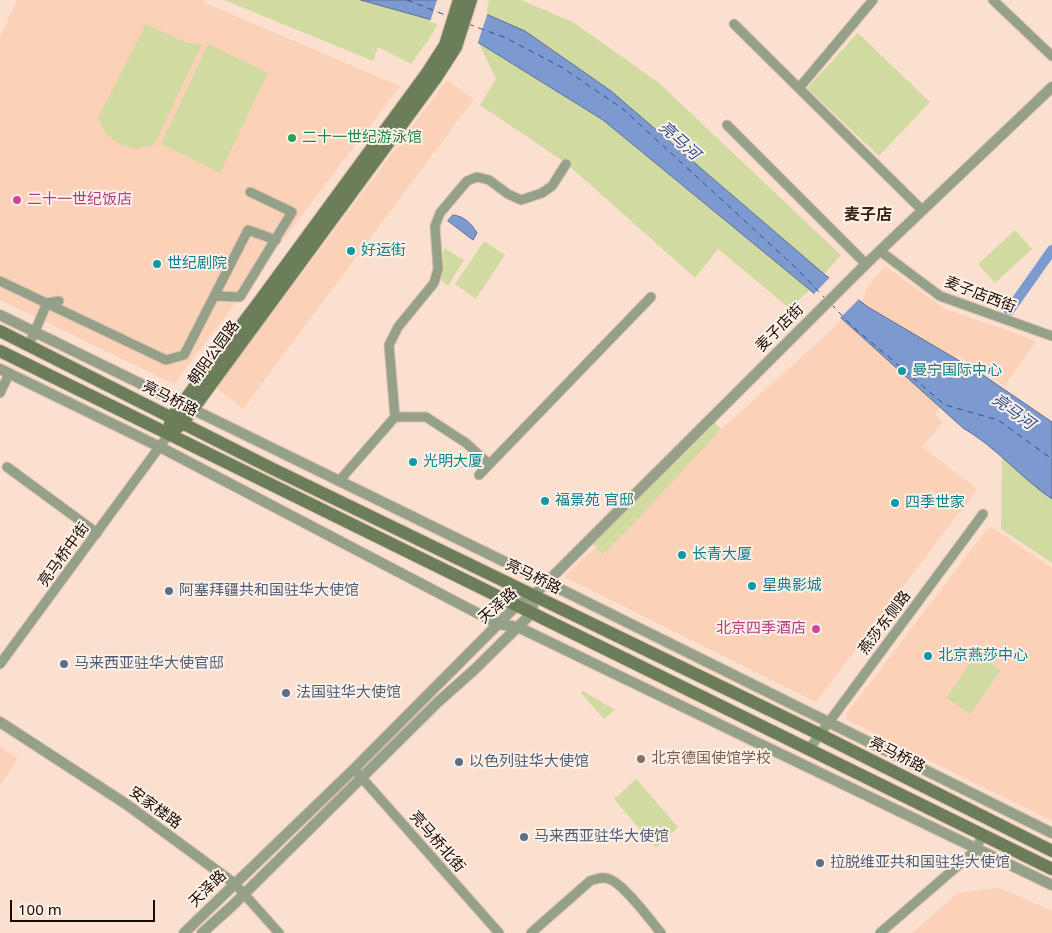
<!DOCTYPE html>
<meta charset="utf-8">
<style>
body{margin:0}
#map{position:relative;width:1052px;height:933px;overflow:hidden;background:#fce0cf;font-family:"Noto Sans",sans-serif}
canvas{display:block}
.scale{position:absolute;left:10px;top:900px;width:145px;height:22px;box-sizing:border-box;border:2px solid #150a04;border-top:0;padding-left:6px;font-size:15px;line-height:18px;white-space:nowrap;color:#150a04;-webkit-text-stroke:4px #fff1e8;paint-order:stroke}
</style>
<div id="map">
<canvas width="1052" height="933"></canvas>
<div class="scale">100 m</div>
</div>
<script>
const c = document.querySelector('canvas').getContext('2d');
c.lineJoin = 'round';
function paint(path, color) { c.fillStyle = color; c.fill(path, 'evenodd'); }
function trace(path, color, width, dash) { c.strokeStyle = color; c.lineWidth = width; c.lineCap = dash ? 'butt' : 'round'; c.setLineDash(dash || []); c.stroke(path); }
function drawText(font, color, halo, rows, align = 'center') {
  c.font = font + ' "Noto Sans","Noto Sans SC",sans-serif'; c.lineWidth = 4; c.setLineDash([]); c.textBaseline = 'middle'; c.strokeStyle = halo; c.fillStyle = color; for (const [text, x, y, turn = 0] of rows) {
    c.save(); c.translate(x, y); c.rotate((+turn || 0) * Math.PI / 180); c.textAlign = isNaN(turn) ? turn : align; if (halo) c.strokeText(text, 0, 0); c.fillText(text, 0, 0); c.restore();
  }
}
paint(new Path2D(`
 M17,0H203L205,3L400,86L174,384L0,300V37Z
 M447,80L474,99L243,409L216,388Z
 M885,266L945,309L1023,336L1036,342L1004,386L957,355L953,369L960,378L935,415L943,422L922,447L977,489L816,702L564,577L721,429L822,339L863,299L867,287Z
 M993,528L1052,568V821L871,732L846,719L847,713L987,529Z
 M0,747L18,758L0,786Z
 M1000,888L1052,911V933H912L958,893Z`), '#fbd1b8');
paint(new Path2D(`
 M224,0H361L439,22L429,39L411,64L378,47L373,61Z
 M489,0H521L573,22L659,83L841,255L824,274L611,91L525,31L486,14Z
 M146,24L187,43L202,44L154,145L136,149L119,144L106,134L98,118Z
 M858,33L930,102L879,156L807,88Z
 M479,43L603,120L810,290L789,308L718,249L695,278L567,164L480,105L496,79Z
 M208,44L268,73L220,173L161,144Z
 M1015,230L1032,249L995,283L978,264Z
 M484,241L505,255L476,299L455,284Z
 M444,248L464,260L448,286L441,280Z
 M710,419L721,429L640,517L603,554L593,544Z
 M1002,453L1052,494V563L1001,529Z
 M977,653L1001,670L970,714L946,698Z
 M583,691L615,710L604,719L581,693Z
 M636,779L678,827L656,848L614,799Z`), '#d1dba1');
const water = new Path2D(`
 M361,0H442L486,14L525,31L611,91L824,274L868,307L980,373L1052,422V499C1020,477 996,447 963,428L810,290L603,120L479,43L439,22Z
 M453,215C464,216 471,223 477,233L473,240L448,221Z`);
paint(water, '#7c9ad0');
trace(water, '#5d6f93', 1);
paint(new Path2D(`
 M437,0H451L488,12L477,45L438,24L430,22Z
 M831,276L860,298L838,320L812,296Z`), '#fce0cf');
trace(new Path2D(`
 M1009,311L1052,250`), '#7c9ad0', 10);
trace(new Path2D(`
 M407,0L448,16
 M468,24L506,38L563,68L623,109L796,268L825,298
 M831,304L852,326L945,405L998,420L1052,459`), '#2d5194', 1, [6, 5]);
const minor = new Path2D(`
 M993,0L1052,56
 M734,24L922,210
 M799,88L873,0
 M727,125L866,264
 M880,251L940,296L1052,336
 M0,281L166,360L184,355L248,230L276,240
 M215,296L240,297L292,212L250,192
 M29,345L47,303L59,301
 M0,393L9,374
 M395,417L389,345L398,327L434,283L438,269L435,226L440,213L467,181L477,177L489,180L508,194L521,200L542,193L552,186L566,164
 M7,467L97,533
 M479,475L651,297
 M339,481L395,417H426L466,443L489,464
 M0,664L169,434
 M809,749L983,514
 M354,769L499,933
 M235,884L279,933
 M531,933L590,881C596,879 603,876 609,879C623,883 651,921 661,933
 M880,933L976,850L982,835`);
const tertiary = new Path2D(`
 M0,315L546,582L1052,833
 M0,369L160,447L498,624L518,627L1052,885
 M0,722L126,804L235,884
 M184,933L354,769L517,605L534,595L866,264L1052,87
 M202,933L232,906L438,702L474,670L532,613L534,595`);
const secondary = new Path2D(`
 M0,331L271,468L819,734L1052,851
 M0,351L1052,869
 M170,424L171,418L256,306L427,73L445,45L459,0
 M177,428L182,424L436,78L456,47L471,0`);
trace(minor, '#d7beaf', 11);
trace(tertiary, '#d7beaf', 12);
trace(secondary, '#d7beaf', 14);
trace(minor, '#94a087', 9);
trace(tertiary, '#94a087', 10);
trace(secondary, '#6c7e59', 12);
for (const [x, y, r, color] of [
 [292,138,5,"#2e9e5b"],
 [17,200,5,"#d1479c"],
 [351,251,5,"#0f9aa8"],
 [157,264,5,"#0f9aa8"],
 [902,371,5,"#0f9aa8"],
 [413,462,5,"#0f9aa8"],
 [545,501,5,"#0f9aa8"],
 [895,503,5,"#0f9aa8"],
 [682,555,5,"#0f9aa8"],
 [752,586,5,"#0f9aa8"],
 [169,591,5,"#5c6f8a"],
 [816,629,5,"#d1479c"],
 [928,656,5,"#0f9aa8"],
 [64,664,5,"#5c6f8a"],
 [286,693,5,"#5c6f8a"],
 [641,759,5,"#8d6e63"],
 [459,762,5,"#5c6f8a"],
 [524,837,5,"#5c6f8a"],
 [820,863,5,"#5c6f8a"]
]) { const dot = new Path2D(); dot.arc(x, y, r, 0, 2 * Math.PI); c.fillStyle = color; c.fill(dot); trace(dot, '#fff1e8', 2); }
drawText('15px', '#27864d', '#fff1e8', [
 ["二十一世纪游泳馆",302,138]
], 'left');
drawText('15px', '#b23c85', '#fff1e8', [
 ["二十一世纪饭店",27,200],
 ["北京四季酒店",806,629,"right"]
], 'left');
drawText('15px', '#0d838f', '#fff1e8', [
 ["好运街",361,251],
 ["世纪剧院",167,264],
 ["曼宁国际中心",912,371],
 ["光明大厦",423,462],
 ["福景苑 官邸",555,501],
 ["四季世家",905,503],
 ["长青大厦",692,555],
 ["星典影城",762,586],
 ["北京燕莎中心",938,656]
], 'left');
drawText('15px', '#150a04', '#fff1e8', [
 ["麦子店西街",980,295,21],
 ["麦子店街",780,328,-45],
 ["朝阳公园路",214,353,-54],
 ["亮马桥路",170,399,27],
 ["亮马桥中街",64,555,-54],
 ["亮马桥路",533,577,26],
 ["天泽路",498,606,-41],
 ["燕莎东侧路",885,623,-53],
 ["亮马桥路",897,755,27],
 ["安家楼路",155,808,36],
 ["亮马桥北街",437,842,49],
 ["天泽路",208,889,-44]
]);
drawText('15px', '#4e5e75', '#fff1e8', [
 ["阿塞拜疆共和国驻华大使馆",179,591],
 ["马来西亚驻华大使官邸",74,664],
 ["法国驻华大使馆",296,693],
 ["以色列驻华大使馆",469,762],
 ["马来西亚驻华大使馆",534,837],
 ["拉脱维亚共和国驻华大使馆",830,863]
], 'left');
drawText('15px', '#785e54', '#fff1e8', [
 ["北京德国使馆学校",651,759]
], 'left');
drawText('italic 16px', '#2d5194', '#fff1e8', [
 ["亮马河",679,141,42],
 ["亮马河",1013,412,36]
]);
drawText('bold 16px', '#3b2211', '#fff1e8', [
 ["麦子店",868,215]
]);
</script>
